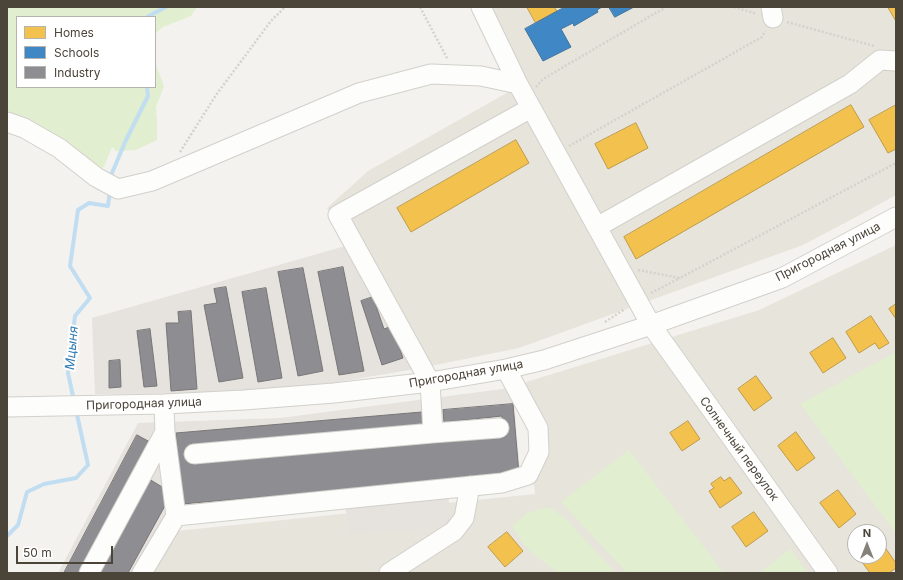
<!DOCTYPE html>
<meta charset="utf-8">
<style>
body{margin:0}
#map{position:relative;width:903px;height:580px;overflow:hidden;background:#f4f2ee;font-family:Inter,sans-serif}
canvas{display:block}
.frame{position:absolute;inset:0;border:8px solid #4b4439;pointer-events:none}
.legend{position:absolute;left:16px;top:16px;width:140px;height:72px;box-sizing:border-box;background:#fff;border:1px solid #b7b4b0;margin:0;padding:5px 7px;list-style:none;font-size:12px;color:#4b4439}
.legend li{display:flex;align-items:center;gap:8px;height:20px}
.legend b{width:20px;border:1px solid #b7b4b0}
.north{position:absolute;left:847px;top:524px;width:40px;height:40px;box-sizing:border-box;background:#fff;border:1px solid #b7b4b0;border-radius:50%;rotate:0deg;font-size:11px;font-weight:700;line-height:16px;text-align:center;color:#4b4439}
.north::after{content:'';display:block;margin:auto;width:14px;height:18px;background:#868178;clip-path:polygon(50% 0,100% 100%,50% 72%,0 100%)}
.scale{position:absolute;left:16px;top:546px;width:97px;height:18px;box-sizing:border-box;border:2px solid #4b4439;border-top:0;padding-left:5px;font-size:12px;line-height:14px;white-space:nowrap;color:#4b4439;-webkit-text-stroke:3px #fff;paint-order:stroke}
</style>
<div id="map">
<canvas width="903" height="580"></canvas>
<div class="frame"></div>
<ul class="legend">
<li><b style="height:11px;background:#f2c14e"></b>Homes</li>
<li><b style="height:11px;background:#3f88c5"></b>Schools</li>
<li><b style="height:11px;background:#8d8d92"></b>Industry</li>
</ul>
<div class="north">N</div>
<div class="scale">50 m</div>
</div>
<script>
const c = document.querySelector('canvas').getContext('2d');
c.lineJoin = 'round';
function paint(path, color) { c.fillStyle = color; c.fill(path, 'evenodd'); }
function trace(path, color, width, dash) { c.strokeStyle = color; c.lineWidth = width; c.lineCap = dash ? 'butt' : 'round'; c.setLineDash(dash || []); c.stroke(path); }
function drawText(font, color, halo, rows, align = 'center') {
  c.font = font + ' Inter,sans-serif'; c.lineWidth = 4; c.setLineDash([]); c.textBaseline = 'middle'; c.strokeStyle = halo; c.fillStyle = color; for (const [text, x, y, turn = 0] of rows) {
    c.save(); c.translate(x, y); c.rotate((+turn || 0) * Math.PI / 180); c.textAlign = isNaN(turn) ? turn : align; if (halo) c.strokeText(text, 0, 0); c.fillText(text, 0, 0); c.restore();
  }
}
paint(new Path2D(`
 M487,7H896V195L858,216L803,245L519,348L421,368L327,208L368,171L528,81Z
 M896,245V573H151L176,531L535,494L523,383L759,310ZM855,532H879V556H855Z`), '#e7e4dc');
paint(new Path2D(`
 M349,245L421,368L273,393L95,394L92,318Z
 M510,388L514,401L521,483L448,493L451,526L350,535L345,505L181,522L147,573H58L138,423L280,418Z`), '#e6e2de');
paint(new Path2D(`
 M7,7H197L191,16L163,27L155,34V17H17V87H155V64L156,65L164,86L156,107L157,122V140L136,150L116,151L112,147L104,167L98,170L7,117Z
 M896,352V534L800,404Z
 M629,450L724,573H627L561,502Z
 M549,507L565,518L616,573H559L538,558L523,544L512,526L527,513Z
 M790,549L808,573H759Z`), '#e1eecf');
const homes = new Path2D(`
 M527,7H554L557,11L536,23Z
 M888,7H896V21Z
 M851,105L864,127L636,259L624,237Z
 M896,105V149L888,153L869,120Z
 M636,123L648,148L608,169L595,144Z
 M516,140L529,163L411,232L397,208Z
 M896,304V319L889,309Z
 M871,316L889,343L879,349L875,343L859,353L846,332Z
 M833,338L846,358L823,373L810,353Z
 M756,376L772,398L754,411L738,389Z
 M688,421L700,439L682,451L670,433Z
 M796,432L815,458L797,471L778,446Z
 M721,477L724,481L730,477L742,493L720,508L709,491L714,488L711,484Z
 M838,490L856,514L839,528L820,503Z
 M754,512L768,531L746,547L732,527Z
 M507,532L523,551L505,567L488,547Z
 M884,546L896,563V568L889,573H870L862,562L870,556H879V550Z`);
paint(homes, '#f2c14e');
trace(homes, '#c09c48', 1);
const schools = new Path2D(`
 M565,7H602L597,10L598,12L574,26L573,23L561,29L571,47L543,61L525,29Z
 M609,7H634L615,17Z`);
paint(schools, '#3f88c5');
trace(schools, '#43749b', 1);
const industry = new Path2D(`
 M343,267L364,371L339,375L318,272Z
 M303,268L323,371L298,376L278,272Z
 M226,287L243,378L219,382L204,305L217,303L214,289Z
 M266,288L282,378L258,382L242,292Z
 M373,297L384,329L392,326L403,358L382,365L361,301Z
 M191,311L197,389L171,391L166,323H179L178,312Z
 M150,329L157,386L144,387L137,331Z
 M120,360L121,387L109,388V361Z
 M513,404L519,474L182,504L176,433L422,412L423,425L190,445L192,464L504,437L502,416L444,422L443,410Z
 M137,435L150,442L80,573H64Z
 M149,479L172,493L128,573H98Z`);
paint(industry, '#8d8d92');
trace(industry, '#797777', 1);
trace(new Path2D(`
 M147,17L166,7
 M111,179L112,173L126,140L148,96L147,87
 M74,401L68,373L75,316L90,298L70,266L78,210L89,203L108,206L110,191
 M7,536L18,525L27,492L44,484L76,478L88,465L76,410`), '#c0ddf1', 4);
const minor = new Path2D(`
 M481,7L518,84L651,325L828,573
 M771,7L773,18
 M7,122L24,128L59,148L96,177L118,189L152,181L359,93L431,74L481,76L518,84
 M597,227L850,84L880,60L896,61
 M7,407L164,404L244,400L334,393L430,382L506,369L544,360L651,325L782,278L896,217
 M165,432L176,516
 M433,433L499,428
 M194,454L433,433L430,382L338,215L531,108
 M89,573L165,432L164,404
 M142,573L176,516L502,483L528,475L539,452L538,428L506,369
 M389,573L454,531L464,518L470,486`);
trace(minor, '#d2d0cb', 21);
trace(new Path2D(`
 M420,7L448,60
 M734,7L757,14
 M787,22L874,46
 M536,87L543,79L666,7
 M569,146L762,37L765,31
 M180,152L216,95L271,21L285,7
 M638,270L680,278L896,163
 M651,293L680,278
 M605,322L625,309`), '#d3d2cc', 2.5, [2, 2]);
trace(minor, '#fdfdfc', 19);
drawText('12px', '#4b4439', '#fff', [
 ["Пригородная улица",828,252,-27],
 ["Пригородная улица",466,374,-10],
 ["Пригородная улица",144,404,-2],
 ["Солнечный переулок",739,449,54]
]);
drawText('italic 13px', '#2e7ab2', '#fff', [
 ["Мцыня",72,348,-85]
]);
</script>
